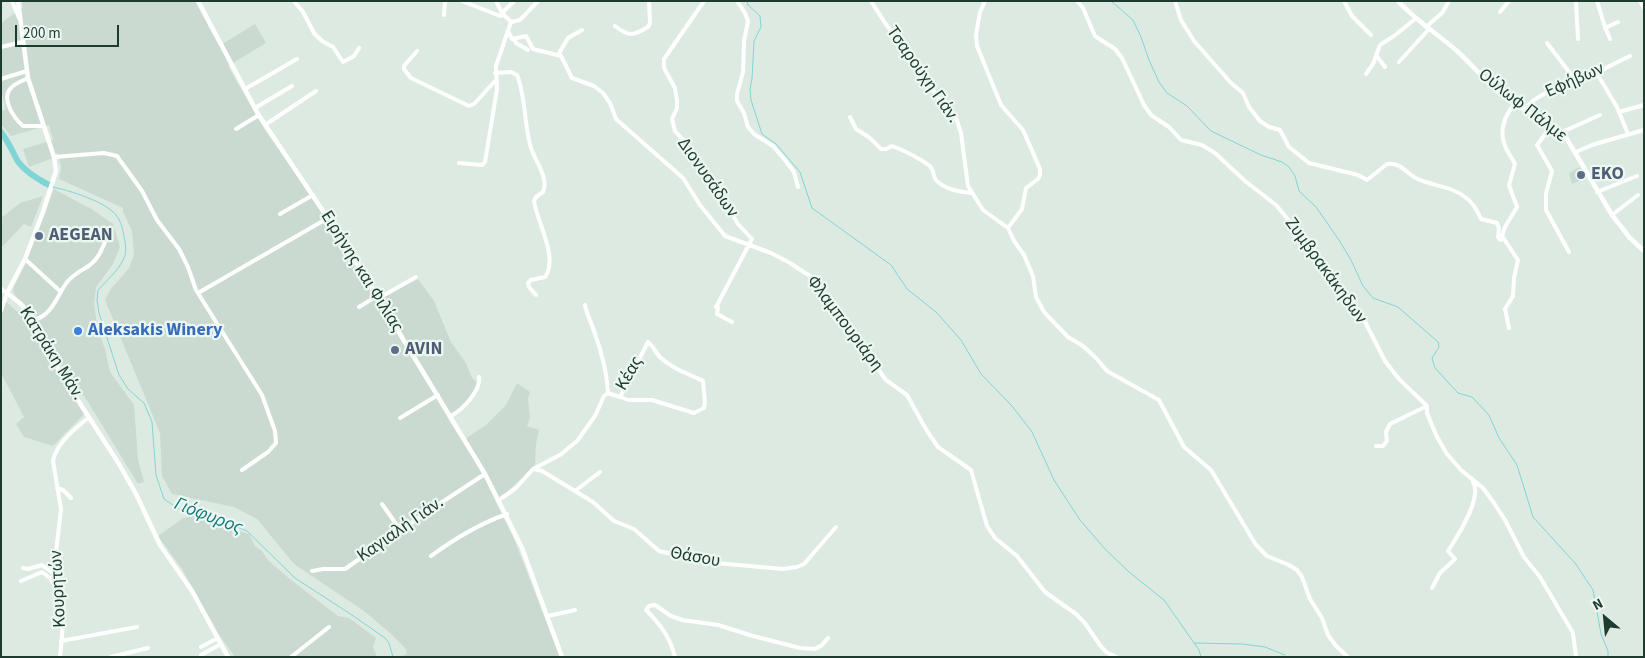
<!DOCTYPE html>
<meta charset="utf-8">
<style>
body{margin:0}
#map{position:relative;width:1645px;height:658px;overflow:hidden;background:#ddeae2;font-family:"Source Sans 3",sans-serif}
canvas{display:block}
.frame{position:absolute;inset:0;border:2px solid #1d3b2f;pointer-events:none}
.north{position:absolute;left:1580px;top:593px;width:50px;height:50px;-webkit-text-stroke:4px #edf7f1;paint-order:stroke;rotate:332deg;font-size:14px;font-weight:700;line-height:20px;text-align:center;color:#1d3b2f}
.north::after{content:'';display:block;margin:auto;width:18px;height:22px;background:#1d3b2f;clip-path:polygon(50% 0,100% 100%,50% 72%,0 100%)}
.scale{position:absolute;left:15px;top:25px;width:104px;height:22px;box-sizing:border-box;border:2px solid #1d3b2f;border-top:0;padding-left:6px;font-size:15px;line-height:18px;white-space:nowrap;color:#1d3b2f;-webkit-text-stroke:4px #edf7f1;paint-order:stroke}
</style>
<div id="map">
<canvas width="1645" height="658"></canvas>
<div class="frame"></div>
<div class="north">N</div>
<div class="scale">200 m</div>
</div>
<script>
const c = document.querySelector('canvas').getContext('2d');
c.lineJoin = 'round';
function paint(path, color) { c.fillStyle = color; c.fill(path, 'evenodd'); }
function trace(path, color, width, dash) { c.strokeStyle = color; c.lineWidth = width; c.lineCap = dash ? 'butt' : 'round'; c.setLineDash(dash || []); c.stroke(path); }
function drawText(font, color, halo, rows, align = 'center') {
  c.font = font + ' "Source Sans 3",sans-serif'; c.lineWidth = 4.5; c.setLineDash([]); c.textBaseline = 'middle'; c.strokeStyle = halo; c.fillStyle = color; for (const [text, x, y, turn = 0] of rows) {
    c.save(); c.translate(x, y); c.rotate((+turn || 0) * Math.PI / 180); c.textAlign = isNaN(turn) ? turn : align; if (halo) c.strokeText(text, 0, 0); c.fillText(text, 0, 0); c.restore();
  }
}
paint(new Path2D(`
 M22,1H195L219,46L255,24L266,43L228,66L263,127L317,205L376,301L418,279L434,301L451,342L466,363L472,378L478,383L466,403L447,417L462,441L486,425L506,405L517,383L530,392L528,398L530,418L527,426L539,430L536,444L535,465L506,493L495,500L514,539L560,657H399L407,654L406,649L390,633L364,611L294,564L257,519L234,507L172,494L162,476L160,433L105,300L110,290L129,268L134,255L132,231L123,212V208L59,179L61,167L58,153L53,155V158L29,167L23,149L53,140L49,125L11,136L1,124V111L6,109L1,90V23L23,7Z
 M1580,167L1586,178L1572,184L1569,173Z
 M54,189L93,210L113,224L120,247L113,264L96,287L94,304L98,331L105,349L110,372L134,405L138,460L144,482L138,484L88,402L58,360L32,311L16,297L13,291L14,287L25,264Z
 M43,196L31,227L24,224L1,248V218L20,203Z
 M1,297L33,326L54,365L84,414L53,446L24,437L16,424L24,417L1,373Z
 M193,516L249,534L255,546L262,551L268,560L291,580L338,616L349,618L376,638L373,647L377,657H235L220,636L182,569L158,536L183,518Z`), '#cbdad1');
trace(new Path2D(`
 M747,1L748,5L760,16L761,27L754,41L752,79L750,89L751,100L762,134L776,144L800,172L812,208L891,265L907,289L936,312L961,340L981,374L1012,406L1032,432L1054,480L1080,520L1105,549L1129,572L1164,600L1199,650L1201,657
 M1111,1L1133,20L1141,37L1149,60L1159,82L1167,93L1187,106L1211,131L1261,155L1282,162L1289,167L1295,176L1299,191L1316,207L1339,240L1351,260L1363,286L1373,298L1398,307L1438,342L1439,347L1432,358L1435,368L1458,393L1472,397L1489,415L1499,438L1517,465L1533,517L1575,563L1593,590L1601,634L1608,651V657
 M52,187C69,190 106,202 116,215C121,221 123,230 124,237C126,245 127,253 123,260C117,272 107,280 98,290L97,300L99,313L119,375L128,389L144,403L152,422L156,475L164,499L182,511L221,520L247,531L295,578L352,615L385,638L389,643L393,657
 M1195,643L1242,644L1265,647L1285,655`), '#7fd5d5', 1);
trace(new Path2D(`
 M1,132C8,141 12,150 17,160C25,172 39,180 51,186`), '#7fd5d5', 6);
trace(new Path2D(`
 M12,1L19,18
 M294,1L303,12L314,33L322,41L333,47L343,62L354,56L359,48
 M462,1L500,16L504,15
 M496,1L502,13L511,22
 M704,1L664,59V68L675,88L677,100V108L672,119L675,131L683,140L694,157L714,184L738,224L752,239L716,307H718L717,314L732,322
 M737,1L745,13L748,21L744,41L743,72L737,94V101L744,113L748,127L754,134L773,146L785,160L794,172L798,187
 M871,1L885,23L924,75L938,98L956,118L961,133L968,186L983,210L1008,228L1014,241L1024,255L1033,276L1036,297L1044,312L1068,337L1083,346L1096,358L1107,371L1159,400L1184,447L1211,470L1256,545L1267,556L1289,565L1297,570L1302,577L1310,599L1322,618L1328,635L1336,646L1348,657
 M985,1L980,12L976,35L977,46L1001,105L1023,130L1040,169V175L1038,179L1026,188L1022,209L1008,228
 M1077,1L1083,8L1095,36L1115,49L1122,58L1144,105L1151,115L1169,127L1181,140L1202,145L1215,153L1245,181L1276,205L1305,240L1320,269L1361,314L1385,361L1399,379L1427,406V413L1436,435L1447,454L1461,470L1483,488L1494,503L1505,520L1524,557L1540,577L1573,633L1576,657
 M1175,1L1181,20L1194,41L1231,83L1243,93L1249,107L1260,121L1269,127L1280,130L1289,147L1309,163L1358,175L1367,180L1387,164C1399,162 1405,171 1414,177C1429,186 1450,185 1465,197C1473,202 1477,211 1481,219L1497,223L1499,228L1498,237L1500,240L1503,239
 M1344,1L1352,16L1371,35
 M1576,1L1578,39
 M1597,1L1604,24L1610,39
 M1640,1L1644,8
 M1500,12L1509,1
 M502,13L514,1
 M444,15L445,1
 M511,22L520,20L538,1
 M615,26C629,37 633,36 648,27L650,23L649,1
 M1426,27L1442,13L1449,1
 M1605,28L1618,22
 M508,31L512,39L526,36L533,49L561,56L572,78L594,86L603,93L610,103L616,119L683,178L700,205L725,236L771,253L790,263L810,276L832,315L868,355L886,380L907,395L927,431L938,447L971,470L987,526L995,538L1017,556L1045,592L1076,614L1084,622L1100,645L1106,652L1116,657
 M514,39L516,43L528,50
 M1547,43L1576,81
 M1,47L22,42
 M417,51L404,66V69L411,78L469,106L474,104L495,81
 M558,55L568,38L582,30
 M1376,55L1385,67
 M1399,62L1429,29
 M1596,72L1617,107L1628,134
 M495,73L511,72L517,75C526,97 524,125 531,148C535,161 549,177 543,192L536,197L534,201C537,222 559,258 545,277L531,280L528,283L529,287L536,295
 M1366,74L1373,64L1380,45L1394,36L1415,19
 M28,78C23,81 15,83 11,88C0,99 15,119 23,126H44
 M1,79L27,71
 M245,89L297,59
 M255,108L292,86
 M1524,110C1539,91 1565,86 1587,77C1601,71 1615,63 1630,56
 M1619,112L1644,105
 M850,117L856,129L870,138L881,149H886L892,146C905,151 919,158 930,166C935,171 932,175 936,180C945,190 960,192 972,193
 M265,125L316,91
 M1552,125L1537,145L1552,171L1546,194V210L1569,252
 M236,129L259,115
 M1562,132L1600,115
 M1576,152L1592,145L1644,130
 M54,157L104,153L117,156L142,191L157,220L179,249L188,267L196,290L262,395L275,431L276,443L268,452L242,470
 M459,163L482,165L485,162L497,89L496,66L511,22
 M1597,192L1637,176
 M280,214L313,195
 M1612,215L1638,195
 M25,259L61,292
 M1,289L7,293L1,311
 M198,293L328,218
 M379,298L416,277
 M585,305C587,315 591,322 594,331C601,350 607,373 608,393
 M359,307L377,296
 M33,320C53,316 57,294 68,281C75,273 83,270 90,265C98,259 101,251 105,242
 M1509,328L1505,309L1513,296L1514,278L1518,260L1502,236L1505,227L1517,207L1509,185L1515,164C1512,158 1508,153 1505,146C1499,132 1504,115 1515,104
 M608,393L620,397L648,342C654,347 655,352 660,357C672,369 689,374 703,381L705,403L704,408L694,413L652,400H628L620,397
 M451,416C462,410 481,391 479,377
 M400,418L438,395
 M1376,446H1383L1387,441L1386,432L1390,424L1427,406
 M533,469L542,471L593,502L614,521L634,529L659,551L705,562L783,569L797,567L804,564L836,527
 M57,488L63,490L71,498
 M575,491L600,472
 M499,500L516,488L533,469L560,455L577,441L595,416L604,396L608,393
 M382,504L401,531
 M431,556C454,539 479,524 507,514
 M23,568L28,569L42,565L57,576
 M312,571L323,569H345L427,512L485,474
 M21,581L42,572L50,578L62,598
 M1432,588L1440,573L1455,559L1448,551C1457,537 1483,498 1473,482
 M548,616L575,610
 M61,641L137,627
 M201,647L218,638
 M201,655L221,644
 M60,657C62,635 65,614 62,592C60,581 55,572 55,561L61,509L53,461C57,442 75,429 89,417
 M111,657L148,648
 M291,657L329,627
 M675,657C670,637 660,624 646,610L649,606L655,605L671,616L682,620L718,625L753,636L800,648L815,649L822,645L828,638`), '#fff', 4);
trace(new Path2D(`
 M18,1L28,78L54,157L56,171L43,212L25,259L7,293L21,304L33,320L54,363L119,464L136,494L160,545L192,591L228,657
 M198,1L258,114L347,247L485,474L522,548L562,657
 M1398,1C1416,21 1438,34 1457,51C1476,68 1490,88 1511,102C1528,113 1549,120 1564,134L1612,215L1630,238L1644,251`), '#fff', 4.5);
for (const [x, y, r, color] of [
 [1581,175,5,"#5c6f8a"],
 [39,236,5,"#5c6f8a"],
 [78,331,5,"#3f7fe0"],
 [395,350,5,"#5c6f8a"]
]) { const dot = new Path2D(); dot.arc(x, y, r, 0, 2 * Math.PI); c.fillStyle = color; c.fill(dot); trace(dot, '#edf7f1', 2); }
drawText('18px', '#1d3b2f', '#edf7f1', [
 ["Τσαρούχη Γιάν.",922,75,55],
 ["Εφήβων",1575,81,-24],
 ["Ούλωφ Πάλμε",1522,106,38],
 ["Διονυσάδων",707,178,55],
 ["Ζυμβρακάκηδων",1325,271,54],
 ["Ειρήνης και Φιλίας",361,272,58],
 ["Φλαμπουριάρη",844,324,53],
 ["Κατράκη Μάν.",51,354,58],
 ["Κέας",630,374,-60],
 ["Καγιαλή Γιάν.",401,530,-35],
 ["Θάσου",695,558,10],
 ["Κουρητών",59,589,-93]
]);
drawText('bold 18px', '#4e5e75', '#edf7f1', [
 ["EKO",1591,175],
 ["AEGEAN",49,236],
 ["AVIN",405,350]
], 'left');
drawText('bold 18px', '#366cbe', '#edf7f1', [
 ["Aleksakis Winery",88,331]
], 'left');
drawText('italic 19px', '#14797b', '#edf7f1', [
 ["Γιόφυρος",208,517,21]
]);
</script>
